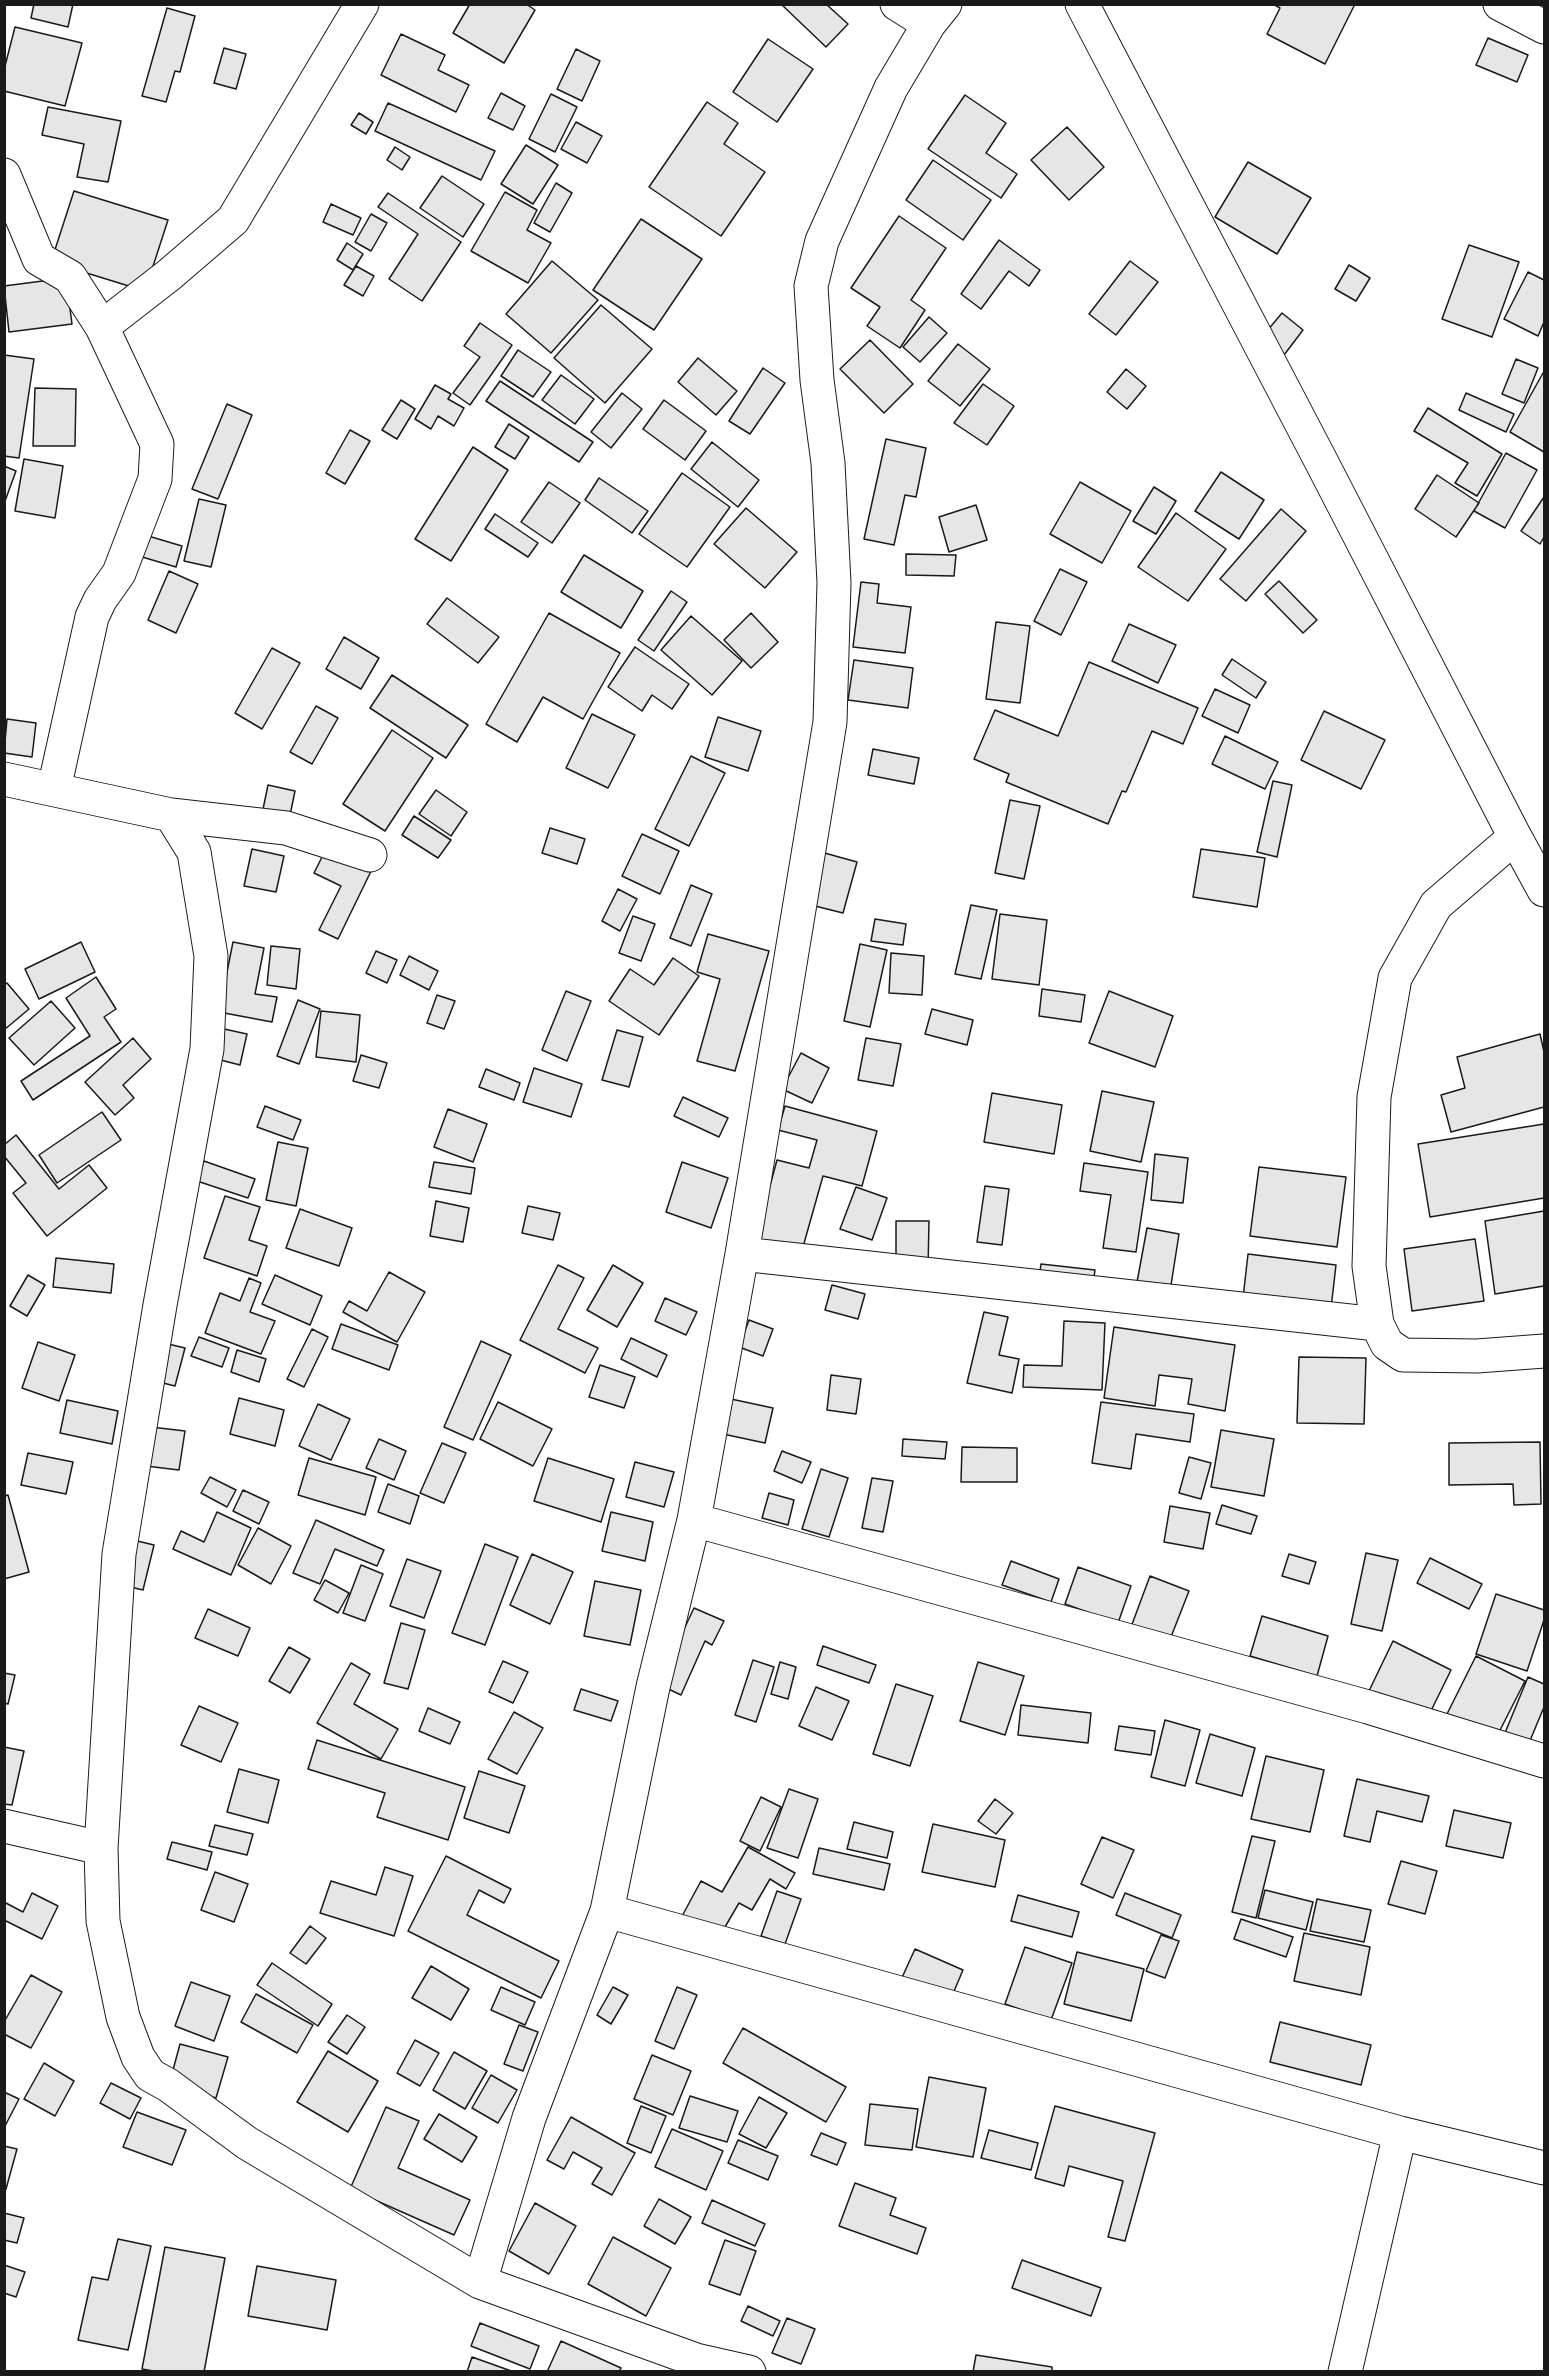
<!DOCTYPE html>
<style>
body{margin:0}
#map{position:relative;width:1549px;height:2376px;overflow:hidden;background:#fff;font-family:"Noto Sans",sans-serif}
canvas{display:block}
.frame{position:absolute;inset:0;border:6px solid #1a1a1a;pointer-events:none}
</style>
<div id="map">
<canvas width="1549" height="2376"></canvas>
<div class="frame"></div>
</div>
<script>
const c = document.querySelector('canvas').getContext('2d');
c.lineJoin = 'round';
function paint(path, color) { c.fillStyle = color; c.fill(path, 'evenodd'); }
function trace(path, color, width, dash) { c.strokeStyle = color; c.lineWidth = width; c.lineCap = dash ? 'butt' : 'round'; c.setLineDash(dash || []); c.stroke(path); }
const building = new Path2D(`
 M34,4H73L68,27L31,18Z
 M470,4H526L535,10L504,63L453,33Z
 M781,4H826L848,24L826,47Z
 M1273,4H1355L1325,64L1267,34L1280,8Z
 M167,8L195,16L180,72L175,71L166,102L142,96Z
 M15,27L82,43L65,106L4,91V70Z
 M401,34L445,55L438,70L469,85L456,112L381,75Z
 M1488,38L1528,55L1517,82L1476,65Z
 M768,39L813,69L777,122L733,92Z
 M224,48L246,54L236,89L214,83Z
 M576,49L600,61L582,101L557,89Z
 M501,93L525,106L513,130L488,118Z
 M551,94L577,107L555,152L529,139Z
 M965,95L1006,123L986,153L1017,174L1001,198L928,149Z
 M707,102L738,123L724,144L765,172L721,236L649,187Z
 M388,103L495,151L481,180L375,131Z
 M48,107L121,121L108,182L77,177L84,144L42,135Z
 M359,113L373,122L366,134L351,125Z
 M576,122L602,136L587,163L561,149Z
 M1067,127L1104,167L1069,200L1031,160Z
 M526,145L558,165L533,204L501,184Z
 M395,147L410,157L402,170L387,160Z
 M933,160L991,200L963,240L906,200Z
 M1248,162L1311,198L1277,254L1215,217Z
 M442,176L484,204L463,237L420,208Z
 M556,183L572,193L550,232L534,223Z
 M74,191L168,220L145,291L51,262Z
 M505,192L537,210L527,230L551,243L528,283L471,251Z
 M388,193L461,242L422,301L389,279L418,234L378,207Z
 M331,204L361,218L353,235L323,222Z
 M371,214L387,223L371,251L355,242Z
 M899,216L946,248L911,300L925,310L900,348L867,326L880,307L851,288Z
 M641,219L702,259L654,330L593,290Z
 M999,240L1040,270L1029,286L1009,271L981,309L961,294Z
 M347,243L363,254L353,270L337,260Z
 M1469,245L1519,262L1492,337L1442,319Z
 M552,261L598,300L551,353L506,314Z
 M1130,261L1158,282L1116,335L1089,314Z
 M1349,265L1370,278L1356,301L1335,289Z
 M356,266L374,276L363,296L344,285Z
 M1528,272L1544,280V322L1538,336L1504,319Z
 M66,278L72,324L9,332L4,286Z
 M601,305L652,349L605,403L554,358Z
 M1282,313L1303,330L1284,355L1262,337Z
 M929,317L947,333L920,362L903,347Z
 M480,323L512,345L470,405L453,393L480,357L464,346Z
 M870,340L913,384L884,413L840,369Z
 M958,344L990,369L960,406L928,381Z
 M518,350L551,372L533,397L501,376Z
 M4,355L34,359L19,458L4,456Z
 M698,358L737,391L716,415L678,382Z
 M1516,359L1538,368L1524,403L1502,394Z
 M763,368L785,383L750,434L729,421Z
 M1126,369L1146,386L1127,409L1107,392Z
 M1543,373L1544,374V452L1510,432Z
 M561,375L594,399L575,424L542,400Z
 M500,381L593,442L579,462L486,401Z
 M983,384L1014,406L987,445L954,423Z
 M435,385L451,394L448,399L464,408L454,426L438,416L431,429L415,419Z
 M35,388L76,389L75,446H33Z
 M622,393L642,409L611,448L591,432Z
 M1466,393L1514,414L1506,432L1459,410Z
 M401,400L415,409L397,439L382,430Z
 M664,400L706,431L685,460L643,429Z
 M227,404L252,415L218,499L192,489Z
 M1428,408L1502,454L1477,496L1455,483L1468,463L1414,431Z
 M509,424L529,437L515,459L495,447Z
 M350,430L370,441L345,484L326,473Z
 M886,439L926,448L916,497L905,495L894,545L864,539Z
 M712,442L759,480L738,507L691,469Z
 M473,447L508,470L451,561L415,539Z
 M1506,453L1537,470L1505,528L1474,511Z
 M24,459L63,466L55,518L15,511Z
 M4,466L16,471L5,501H4Z
 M1221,472L1264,500L1239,539L1195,511Z
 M682,473L730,507L687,567L639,534Z
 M1437,475L1479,503L1456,537L1415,509Z
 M599,478L648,511L632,533L585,500Z
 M549,482L580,503L552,543L521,522Z
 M1080,482L1131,511L1102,563L1050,534Z
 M1154,487L1176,501L1156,534L1133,521Z
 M1544,497V537L1540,544L1521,531Z
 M199,499L226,505L211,567L184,561Z
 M976,505L987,540L949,552L939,517Z
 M746,508L797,552L765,588L714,544Z
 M1281,509L1306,531L1246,601L1220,579Z
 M1176,513L1226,549L1188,601L1138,567Z
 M495,514L538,543L528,557L485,529Z
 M138,533L182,546L176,567L132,554Z
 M906,554L956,555L954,576L906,575Z
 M584,555L643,591L621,628L561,592Z
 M1060,569L1087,582L1061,635L1034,621Z
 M169,571L198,584L176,633L148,620Z
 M1279,581L1317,620L1303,633L1265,594Z
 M861,582L879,584L877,603L911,607L905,653L853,647Z
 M671,591L687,602L654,651L638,640Z
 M447,598L499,637L478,663L427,624Z
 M549,613L620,653L583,719L543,697L517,742L486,724Z
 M751,613L778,642L751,668L724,640Z
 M691,616L742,661L712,695L661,650Z
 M996,622L1030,626L1020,703L986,699Z
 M1129,624L1176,645L1158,683L1112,661Z
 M344,637L379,658L361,689L326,669Z
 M635,647L689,684L672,709L652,695L642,711L608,687Z
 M272,648L300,663L262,729L235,713Z
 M1232,659L1266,682L1256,698L1222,675Z
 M854,660L913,668L908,708L848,700Z
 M1089,662L1198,708L1183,744L1152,731L1126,792L1122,791L1108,824L1006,782L1009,774L974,759L995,710L1058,736Z
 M392,675L468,725L446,758L370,708Z
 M1215,689L1250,705L1238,733L1202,716Z
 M316,706L338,718L312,764L290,752Z
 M1324,711L1385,740L1361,789L1301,760Z
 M592,714L635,735L608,788L566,768Z
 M718,717L761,731L748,771L705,757Z
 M7,719L36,723L32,757L4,753Z
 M392,730L433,758L385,831L343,804Z
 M1225,736L1278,762L1265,789L1212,764Z
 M873,749L919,758L914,784L868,775Z
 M691,756L725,773L689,846L655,829Z
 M1273,781L1292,785L1277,857L1257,852Z
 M268,785L295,791L289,820L262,814Z
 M436,790L467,812L451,836L419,814Z
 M1010,800L1040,806L1024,879L995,873Z
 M414,816L451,840L438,858L402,835Z
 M550,828L585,839L577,864L542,853Z
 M642,834L679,851L660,894L622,876Z
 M330,841L375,863L338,939L319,930L341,886L314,873Z
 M252,849L284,856L276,892L244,886Z
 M1201,849L1265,858L1257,907L1193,897Z
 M821,852L857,862L843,913L807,904Z
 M691,885L712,894L691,946L670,938Z
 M618,889L637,899L620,931L602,921Z
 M971,905L997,910L981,979L955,974Z
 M1000,914L1047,920L1039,985L992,979Z
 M633,916L655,924L641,961L619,953Z
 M875,919L906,924L903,945L871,941Z
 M708,934L769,951L735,1071L697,1061L720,979L697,972Z
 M81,942L95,972L39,999L25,969Z
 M233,942L264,948L255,994L277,997L272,1022L219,1012Z
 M860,944L887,950L870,1027L844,1021Z
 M271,946L300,949L296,989L267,985Z
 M376,951L397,960L387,983L366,973Z
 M891,953L924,956L922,995L889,993Z
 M409,956L438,971L429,990L400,975Z
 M673,958L699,976L659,1035L609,1001L630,969L654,985Z
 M96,977L116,1009L104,1017L121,1042L33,1100L21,1081L90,1036L66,998Z
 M7,983L29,1009L4,1030V985Z
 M1042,989L1085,995L1081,1022L1039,1016Z
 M566,991L591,1001L567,1061L542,1050Z
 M1109,991L1173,1016L1155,1067L1089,1043Z
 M437,995L455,1001L444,1029L427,1023Z
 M298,1000L320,1009L299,1064L277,1056Z
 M51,1001L75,1028L34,1065L9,1038Z
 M932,1009L973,1020L967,1045L925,1034Z
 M321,1011L360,1015L356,1062L316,1057Z
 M215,1027L247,1034L240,1065L209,1057Z
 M617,1030L643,1037L629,1087L602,1080Z
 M1540,1034L1544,1052V1107L1451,1132L1441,1095L1465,1088L1457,1057Z
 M133,1038L151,1059L123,1085L134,1098L115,1115L85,1082Z
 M866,1038L901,1044L893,1086L858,1080Z
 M801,1053L829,1068L812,1103L782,1089Z
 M361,1055L387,1063L379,1088L353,1081Z
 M534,1068L582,1084L571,1117L523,1102Z
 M486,1069L520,1083L514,1100L479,1087Z
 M1102,1091L1154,1102L1141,1162L1090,1151Z
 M992,1093L1062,1105L1054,1154L984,1142Z
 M683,1097L728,1118L719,1137L674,1116Z
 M265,1106L301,1120L293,1140L257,1127Z
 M785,1106L877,1131L862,1186L823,1176L801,1254L755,1241L777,1160L809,1168L817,1140L778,1130Z
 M448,1109L487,1124L473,1162L434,1147Z
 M102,1112L121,1140L57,1183L39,1155Z
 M1544,1124V1198L1430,1217L1418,1144Z
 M16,1135L59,1189L89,1165L107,1188L47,1236L13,1193L26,1183L4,1156V1145Z
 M278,1142L308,1148L296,1206L266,1200Z
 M1155,1154L1188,1158L1183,1203L1151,1200Z
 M204,1161L255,1179L248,1198L197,1181Z
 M434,1162L475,1168L471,1194L429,1187Z
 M682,1162L728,1178L711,1228L666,1212Z
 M1084,1163L1148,1172L1136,1252L1103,1248L1111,1195L1080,1191Z
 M1259,1167L1346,1177L1337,1247L1250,1236Z
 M985,1186L1009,1189L1002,1245L977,1242Z
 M856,1187L887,1198L872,1240L840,1229Z
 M225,1196L260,1207L249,1240L267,1246L257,1276L204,1258Z
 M436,1201L469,1208L463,1242L430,1236Z
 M528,1206L560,1213L553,1240L522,1233Z
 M300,1209L352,1228L339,1266L286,1248Z
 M1544,1211V1286L1495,1294L1485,1221Z
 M896,1221H929L928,1269L896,1268Z
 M1147,1228L1179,1234L1169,1298L1135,1293Z
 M1475,1239L1484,1301L1412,1311L1404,1249Z
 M1248,1254L1336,1265L1330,1317L1242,1307Z
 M56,1258L114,1264L111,1293L53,1287Z
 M1041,1264L1095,1270L1092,1291L1038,1285Z
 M558,1265L584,1278L558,1329L598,1348L585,1373L520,1340Z
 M613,1265L643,1283L617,1327L587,1310Z
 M389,1272L425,1292L397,1342L343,1312L349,1301L367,1311Z
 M28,1275L45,1285L27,1316L10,1306Z
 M275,1275L322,1296L310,1325L262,1304Z
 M249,1278L261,1283L250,1312L275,1321L261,1354L205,1333L220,1293L240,1301Z
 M832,1285L865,1294L858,1319L825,1310Z
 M665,1298L697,1312L686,1335L655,1321Z
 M984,1312L1008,1317L999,1355L1019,1359L1012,1393L967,1383Z
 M749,1320L773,1329L763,1356L739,1347Z
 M1064,1321L1105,1323L1102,1390L1023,1387L1024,1365L1062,1366Z
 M341,1324L398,1345L389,1370L332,1349Z
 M1114,1327L1235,1345L1225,1411L1188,1404L1192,1379L1159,1375L1155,1406L1104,1398Z
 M312,1329L328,1337L304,1387L287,1379Z
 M199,1337L229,1348L222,1367L191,1356Z
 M631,1338L667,1355L657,1377L621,1359Z
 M481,1341L511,1355L473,1440L444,1427Z
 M38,1342L75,1355L59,1401L22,1388Z
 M164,1343L185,1348L175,1386L155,1381Z
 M237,1350L266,1359L259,1382L231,1372Z
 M1299,1357L1366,1358L1364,1424L1297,1423Z
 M600,1365L635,1377L624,1408L589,1397Z
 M831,1375L861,1379L856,1414L827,1410Z
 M239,1398L284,1410L275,1446L230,1434Z
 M731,1399L773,1408L765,1443L723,1434Z
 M67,1400L118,1411L112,1444L60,1433Z
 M498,1402L552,1429L533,1466L480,1439Z
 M1101,1402L1194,1414L1190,1442L1136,1434L1131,1469L1092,1463Z
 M318,1404L350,1419L331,1460L299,1446Z
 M151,1427L185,1431L179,1470L146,1466Z
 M1221,1430L1274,1439L1264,1496L1211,1487Z
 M379,1439L406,1451L394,1480L366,1468Z
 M903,1439L947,1442L945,1459L902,1456Z
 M1540,1442L1541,1504L1514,1505L1513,1484L1449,1485V1443Z
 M442,1443L466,1453L444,1503L420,1493Z
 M962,1447L1017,1448V1482H961Z
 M782,1451L811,1462L802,1483L774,1471Z
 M28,1453L73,1462L66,1494L21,1485Z
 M1189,1457L1211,1463L1201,1499L1179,1493Z
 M309,1458L376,1477L365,1515L298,1495Z
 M548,1458L614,1479L601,1522L534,1501Z
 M635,1462L674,1472L664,1507L626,1497Z
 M821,1469L848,1478L829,1537L802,1529Z
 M210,1477L236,1490L227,1507L201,1493Z
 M872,1478L893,1481L883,1532L862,1528Z
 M388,1484L419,1496L410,1524L378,1512Z
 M243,1490L269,1502L259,1524L233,1511Z
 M769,1493L794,1500L788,1525L762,1518Z
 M8,1495L29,1572L4,1579V1496Z
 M1222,1505L1257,1516L1251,1534L1216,1524Z
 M1170,1506L1210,1513L1203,1549L1164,1542Z
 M217,1512L251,1528L231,1575L173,1549L181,1531L204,1542Z
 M611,1512L653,1522L645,1561L602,1551Z
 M316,1520L384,1550L377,1566L335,1549L320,1584L293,1573Z
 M258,1528L291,1546L271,1584L238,1565Z
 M129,1539L154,1545L143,1590L118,1584Z
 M485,1544L518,1557L485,1645L452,1633Z
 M1366,1553L1398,1560L1382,1631L1351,1624Z
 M532,1554L573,1572L550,1624L510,1605Z
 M1289,1554L1316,1562L1309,1584L1282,1576Z
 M1430,1558L1482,1584L1469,1609L1417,1583Z
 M407,1559L441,1571L424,1618L390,1606Z
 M1011,1561L1059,1579L1051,1602L1002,1585Z
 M361,1565L383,1574L365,1621L343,1613Z
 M1078,1567L1131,1586L1118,1623L1065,1604Z
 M1150,1576L1189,1591L1169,1642L1131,1627Z
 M325,1580L349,1593L338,1613L314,1600Z
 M595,1581L641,1590L630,1645L584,1636Z
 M1496,1594L1544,1610V1620L1527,1671L1476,1654Z
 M694,1608L724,1621L712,1645L705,1641L681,1695L658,1684Z
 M208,1609L250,1628L238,1656L195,1638Z
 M1262,1616L1328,1636L1317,1676L1250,1656Z
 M401,1623L425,1630L408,1689L384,1683Z
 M1393,1641L1451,1670L1427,1719L1369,1691Z
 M823,1646L876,1665L869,1683L817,1665Z
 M289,1647L310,1659L290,1693L269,1681Z
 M1476,1656L1525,1681L1494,1742L1445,1718Z
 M753,1660L774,1667L756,1722L735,1715Z
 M503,1661L528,1672L513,1703L489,1692Z
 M780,1662L796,1667L788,1699L771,1694Z
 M978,1662L1024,1676L1005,1735L960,1721Z
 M351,1663L370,1674L354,1704L398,1729L381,1759L317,1723Z
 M4,1673L15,1675L8,1704L4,1703Z
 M1528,1677L1544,1684V1707L1524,1755L1500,1745Z
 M896,1684L933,1696L910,1766L873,1754Z
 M816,1687L849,1701L832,1740L799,1726Z
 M581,1689L618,1701L611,1721L574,1710Z
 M1021,1705L1091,1713L1088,1743L1018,1735Z
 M199,1706L238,1723L221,1762L181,1745Z
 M428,1708L460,1722L450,1744L419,1731Z
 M514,1712L543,1728L517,1774L488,1759Z
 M1165,1720L1200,1730L1185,1786L1151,1777Z
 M1119,1726L1155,1731L1151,1755L1115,1750Z
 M1210,1734L1255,1748L1242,1796L1196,1783Z
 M317,1740L465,1787L448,1840L377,1817L385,1793L308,1769Z
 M4,1747L24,1751L12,1805L4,1804Z
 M1266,1756L1324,1770L1310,1832L1251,1819Z
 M239,1769L279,1780L268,1823L227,1812Z
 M479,1771L525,1786L509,1833L464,1818Z
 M1357,1779L1429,1796L1422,1822L1377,1811L1370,1842L1344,1836Z
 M789,1789L818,1799L798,1858L767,1848Z
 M761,1797L781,1807L760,1851L740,1841Z
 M995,1799L1013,1813L996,1834L978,1821Z
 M1454,1810L1511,1823L1503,1858L1446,1846Z
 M854,1822L893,1832L887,1858L847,1849Z
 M933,1824L1005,1840L995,1887L922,1872Z
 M215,1825L253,1834L247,1855L209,1846Z
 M1252,1836L1275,1841L1256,1918L1232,1912Z
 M1102,1837L1134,1850L1113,1898L1081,1884Z
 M172,1842L212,1852L207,1870L167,1859Z
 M748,1847L795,1873L786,1889L770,1879L752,1910L739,1903L718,1939L681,1918L701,1881L722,1892Z
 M819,1848L890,1864L884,1890L813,1874Z
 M446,1856L511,1889L504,1903L479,1890L467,1915L559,1961L541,1998L408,1931Z
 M1401,1861L1437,1871L1425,1914L1388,1904Z
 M385,1867L413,1876L394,1936L320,1913L331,1881L376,1895Z
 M215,1872L248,1884L234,1922L201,1910Z
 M1265,1890L1313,1902L1306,1930L1258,1918Z
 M777,1891L801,1899L785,1944L761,1936Z
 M32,1893L58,1906L42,1939L4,1920V1902L23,1912Z
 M1125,1893L1181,1915L1172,1938L1116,1915Z
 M1018,1895L1079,1912L1072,1937L1011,1921Z
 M1317,1899L1371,1910L1364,1942L1310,1931Z
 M1241,1919L1293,1937L1286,1957L1234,1939Z
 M310,1926L326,1938L306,1964L290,1953Z
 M1304,1933L1370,1947L1361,1995L1294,1981Z
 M1161,1935L1179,1941L1165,1978L1146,1971Z
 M1025,1947L1072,1963L1051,2020L1005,2004Z
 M915,1949L963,1970L949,2003L900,1982Z
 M1077,1952L1144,1969L1131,2021L1064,2004Z
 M272,1963L332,2004L318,2026L257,1985Z
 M431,1966L469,1989L451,2020L412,1998Z
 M31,1975L62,1992L31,2048L4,2034V2022Z
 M191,1982L230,1996L214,2041L175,2026Z
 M501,1987L535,2002L525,2025L491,2010Z
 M613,1987L628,1995L611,2024L597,2015Z
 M677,1987L697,1995L674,2049L655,2041Z
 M256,1994L313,2025L297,2053L241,2022Z
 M347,2015L365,2027L347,2054L328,2042Z
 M1280,2022L1371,2045L1361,2085L1270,2062Z
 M519,2025L538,2032L523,2071L504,2064Z
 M743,2028L846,2087L826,2122L723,2063Z
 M415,2040L439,2053L420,2086L397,2073Z
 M180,2044L228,2057L216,2098L169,2085Z
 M328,2051L378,2081L348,2132L297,2102Z
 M454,2052L487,2071L465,2109L433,2090Z
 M652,2055L691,2071L673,2115L634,2099Z
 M44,2063L74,2081L55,2116L24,2099Z
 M491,2075L517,2090L498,2123L472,2108Z
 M929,2077L986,2088L973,2157L916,2147Z
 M111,2083L141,2098L130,2119L100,2103Z
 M4,2092L19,2099L4,2128Z
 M690,2096L738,2111L727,2142L679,2128Z
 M759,2097L787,2113L766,2148L739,2134Z
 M870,2104L918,2109L912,2150L865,2145Z
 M641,2106L666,2116L651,2153L627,2143Z
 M1055,2106L1155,2133L1125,2241L1108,2237L1123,2181L1069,2166L1064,2186L1035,2178Z
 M386,2107L419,2121L398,2168L470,2200L454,2235L350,2189Z
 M137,2112L186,2130L172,2165L123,2147Z
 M439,2114L477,2137L462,2162L424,2139Z
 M571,2117L635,2153L612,2195L592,2184L602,2168L573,2152L564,2169L547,2160Z
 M672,2129L723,2151L706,2190L655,2167Z
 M989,2130L1038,2143L1031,2170L981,2158Z
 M821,2133L846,2143L837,2165L811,2155Z
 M738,2140L778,2156L768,2180L728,2163Z
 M4,2146L17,2149L6,2189H4Z
 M855,2183L896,2198L890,2215L926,2228L917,2254L839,2226Z
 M659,2199L691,2217L675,2244L644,2226Z
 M712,2200L765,2224L755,2246L702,2223Z
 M535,2203L576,2226L549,2274L509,2251Z
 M4,2213L24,2218L17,2243L4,2240Z
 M613,2237L671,2268L646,2316L588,2284Z
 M118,2239L151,2246L128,2350L78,2340L92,2277L108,2280Z
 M725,2240L756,2251L740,2295L709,2284Z
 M165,2247L225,2258L204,2372H159L142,2369Z
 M1022,2260L1101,2288L1091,2316L1012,2288Z
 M4,2265L25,2272L16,2297L4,2293Z
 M257,2266L336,2280L327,2330L248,2316Z
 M748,2306L780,2321L773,2336L741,2321Z
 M787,2318L815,2329L801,2364L772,2353Z
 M480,2323L539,2346L530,2369L471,2346Z
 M561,2341L621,2368L619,2372H547Z
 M976,2355L1052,2367V2372H973Z
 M472,2357L514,2372H467Z`);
paint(building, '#e6e6e6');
trace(building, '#1a1a1a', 1.5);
const minor = new Path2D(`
 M897,4L929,24
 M1082,4L1321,461L1515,837L1544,890
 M1500,4L1544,27
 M4,175L39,259L70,277L102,327L157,444L155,479L119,573L100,600L92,617L54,789
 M102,327L169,275L233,220L362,4
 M4,779L171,815L286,828L370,855
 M171,815L194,852L211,956L207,1049L160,1305L119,1554L101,1848L103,1921L123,2017L138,2057L150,2075L168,2085L247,2143L480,2282L696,2360L749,2372
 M1515,837L1436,905L1395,978L1374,1097L1369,1266L1377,1324L1387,1344L1403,1355L1477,1356L1544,1351
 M742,1254L1377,1324
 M694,1520L1368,1707L1544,1761
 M4,1826L101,1848
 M607,1911L1400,2133L1544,2168
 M480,2282L529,2118L607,1911L653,1687L694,1520L742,1254L830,722L834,583L828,463L817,380L811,286L822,241L891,88L929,24L945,4
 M1345,2372L1400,2133`);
trace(minor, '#1a1a1a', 35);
trace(minor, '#fff', 33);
</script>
